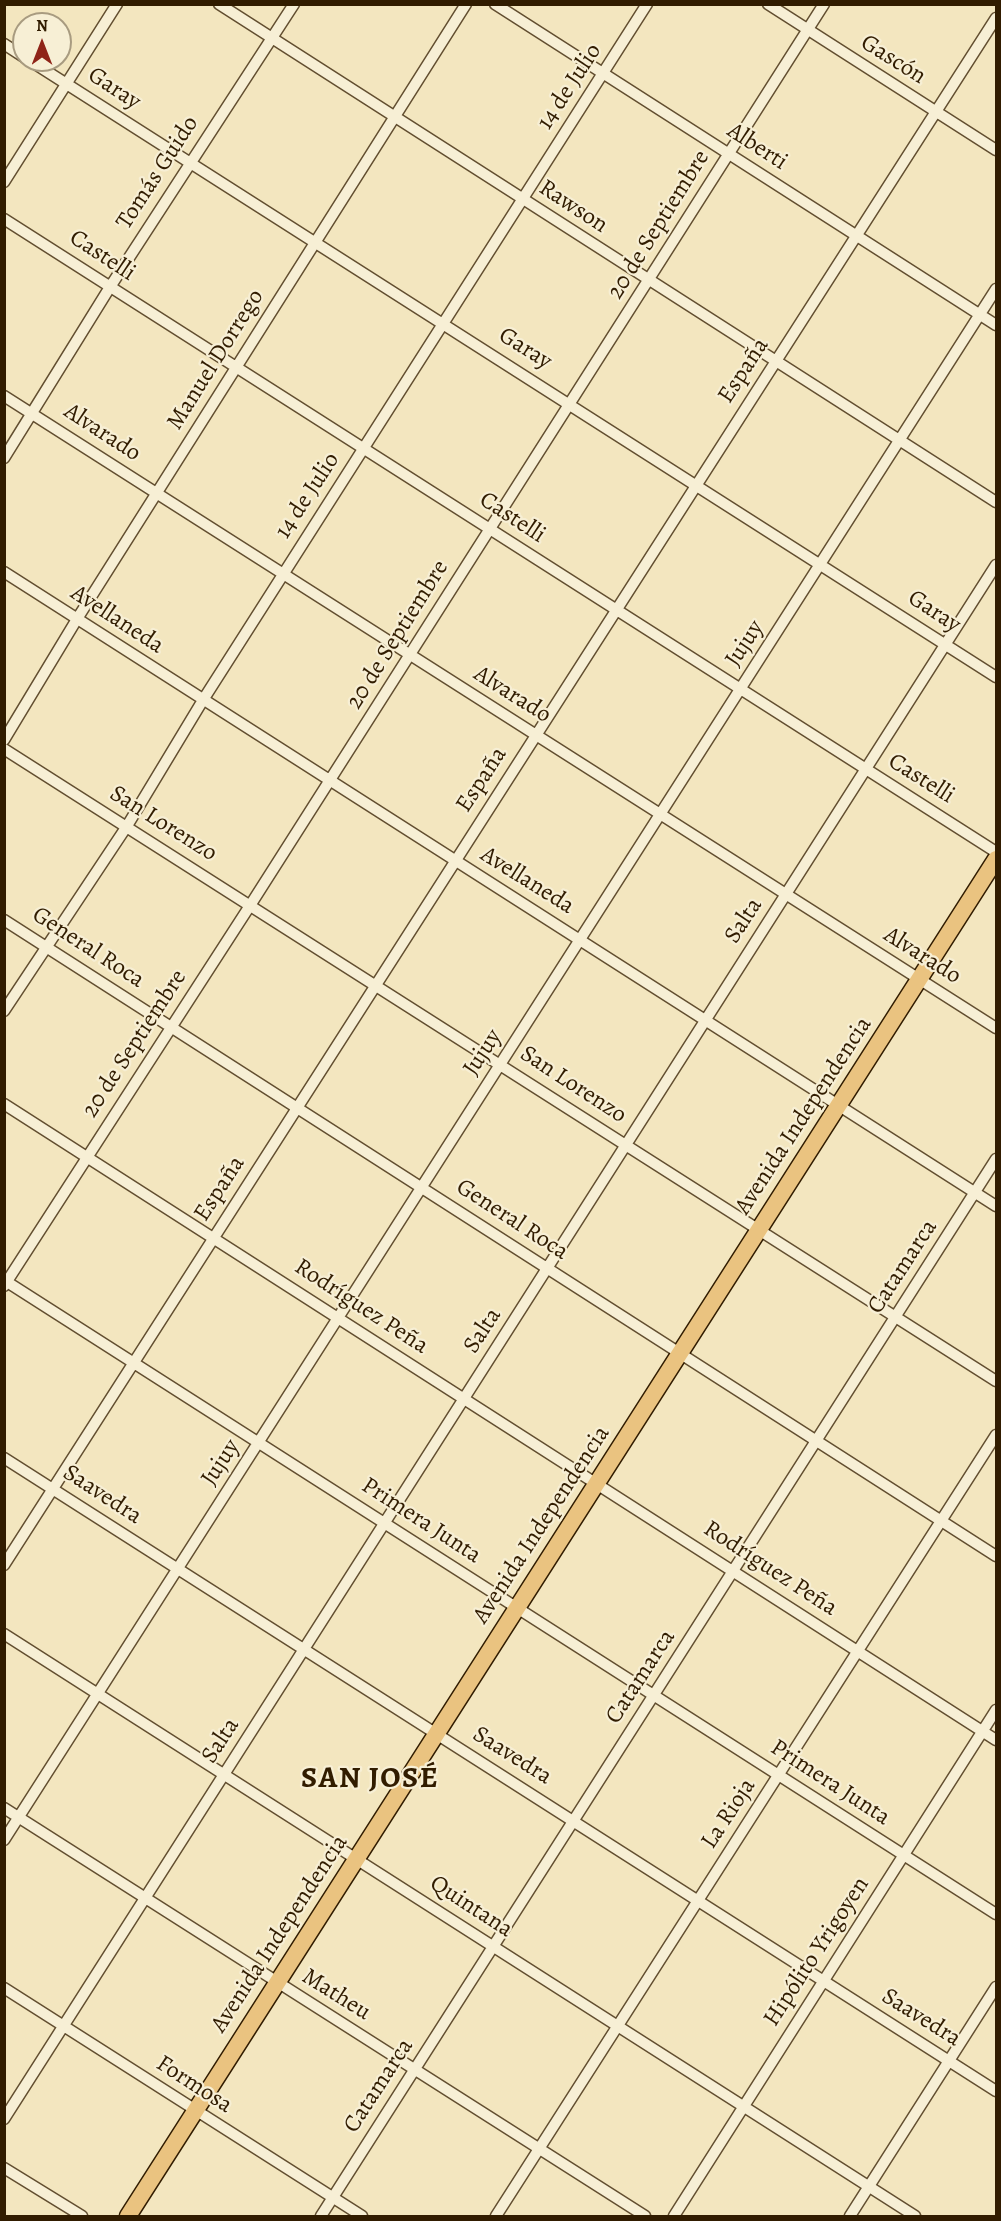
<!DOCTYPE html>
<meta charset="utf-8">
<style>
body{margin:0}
#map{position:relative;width:1001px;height:2221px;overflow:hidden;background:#f3e6bf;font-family:Alegreya,serif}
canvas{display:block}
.frame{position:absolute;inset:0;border:6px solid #311c00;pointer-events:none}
.north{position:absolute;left:12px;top:12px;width:60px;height:60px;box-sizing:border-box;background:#f7efd5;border:2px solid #a89b80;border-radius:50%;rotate:0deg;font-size:16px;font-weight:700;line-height:24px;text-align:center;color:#311c00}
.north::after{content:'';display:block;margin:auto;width:21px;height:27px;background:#8f2418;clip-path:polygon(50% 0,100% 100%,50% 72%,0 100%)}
</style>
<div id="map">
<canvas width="1001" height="2221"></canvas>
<div class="frame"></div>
<div class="north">N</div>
</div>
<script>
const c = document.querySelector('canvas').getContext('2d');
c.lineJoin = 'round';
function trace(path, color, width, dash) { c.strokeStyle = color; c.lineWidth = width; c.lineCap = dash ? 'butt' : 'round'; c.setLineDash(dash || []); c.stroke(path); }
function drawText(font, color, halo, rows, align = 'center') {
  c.font = font + ' Alegreya,serif'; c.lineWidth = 4.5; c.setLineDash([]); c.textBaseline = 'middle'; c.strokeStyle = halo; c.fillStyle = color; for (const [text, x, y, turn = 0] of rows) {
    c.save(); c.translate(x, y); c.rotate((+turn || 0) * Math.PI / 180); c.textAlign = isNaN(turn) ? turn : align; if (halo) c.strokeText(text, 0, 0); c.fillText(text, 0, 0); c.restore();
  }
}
const minor = new Path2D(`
 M219,4L996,502
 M495,4L996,325
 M768,4L996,150
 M4,44L24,57
 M29,60L996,677
 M4,182L117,4
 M4,219L996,852
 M4,396L996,1028
 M4,458L110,287L294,4
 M4,572L996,1206
 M4,740L77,619L466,4
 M4,749L996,1381
 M4,920L996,1556
 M4,1011L127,826L203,700L647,4
 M4,1104L996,1740
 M4,1280L996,1914
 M4,1286L251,904L824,4
 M4,1458L996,2091
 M4,1565L996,18
 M4,1634L915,2216
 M4,1808L645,2216
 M4,1840L996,289
 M4,1988L362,2216
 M4,2119L996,565
 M4,2168L82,2216
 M321,2216L996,1159
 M496,2216L996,1435
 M674,2216L996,1710
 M850,2216L996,1987`);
const primary = new Path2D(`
 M128,2216L996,859`);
trace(minor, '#624e30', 13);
trace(primary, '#311c00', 19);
trace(minor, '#f7efd5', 10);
trace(primary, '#eac380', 16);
drawText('24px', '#311c00', '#f7efd5', [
 ["Gascón",893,60,32],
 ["14 de Julio",570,87,-57],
 ["Garay",114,89,33],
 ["Alberti",757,147,33],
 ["Tomás Guido",158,173,-57],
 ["Rawson",573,207,33],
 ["20 de Septiembre",659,225,-58],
 ["Castelli",102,256,33],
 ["Garay",525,349,32],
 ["Manuel Dorrego",216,360,-58],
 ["España",744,371,-57],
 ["Alvarado",102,433,33],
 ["14 de Julio",308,496,-57],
 ["Castelli",512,518,33],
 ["Garay",934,612,33],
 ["Avellaneda",117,620,33],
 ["20 de Septiembre",398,635,-58],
 ["Jujuy",745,644,-57],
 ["Alvarado",512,695,32],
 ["Castelli",921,779,32],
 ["España",482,780,-57],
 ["San Lorenzo",163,824,32],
 ["Avellaneda",527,881,32],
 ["Salta",744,921,-57],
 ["General Roca",88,948,33],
 ["Alvarado",922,956,32],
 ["20 de Septiembre",135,1044,-57],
 ["Jujuy",483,1053,-57],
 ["San Lorenzo",573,1085,33],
 ["Avenida Independencia",804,1116,-57],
 ["España",220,1189,-57],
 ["General Roca",512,1220,33],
 ["Catamarca",903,1267,-57],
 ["Rodríguez Peña",361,1307,33],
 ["Salta",483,1331,-57],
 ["Jujuy",221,1463,-57],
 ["Saavedra",102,1495,33],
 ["Primera Junta",421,1521,33],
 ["Avenida Independencia",542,1525,-57],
 ["Rodríguez Peña",770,1569,33],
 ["Catamarca",641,1677,-57],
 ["Salta",221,1741,-57],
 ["Saavedra",512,1756,32],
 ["Primera Junta",830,1783,33],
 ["La Rioja",729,1814,-57],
 ["Quintana",471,1907,33],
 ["Avenida Independencia",280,1934,-57],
 ["Hipólito Yrigoyen",817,1952,-57],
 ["Matheu",336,1995,32],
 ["Saavedra",921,2018,32],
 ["Formosa",194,2085,33],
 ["Catamarca",379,2086,-57]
]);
c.letterSpacing = '1.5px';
drawText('bold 30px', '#311c00', '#f7efd5', [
 ["SAN JOSÉ",370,1780]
]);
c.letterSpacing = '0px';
</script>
